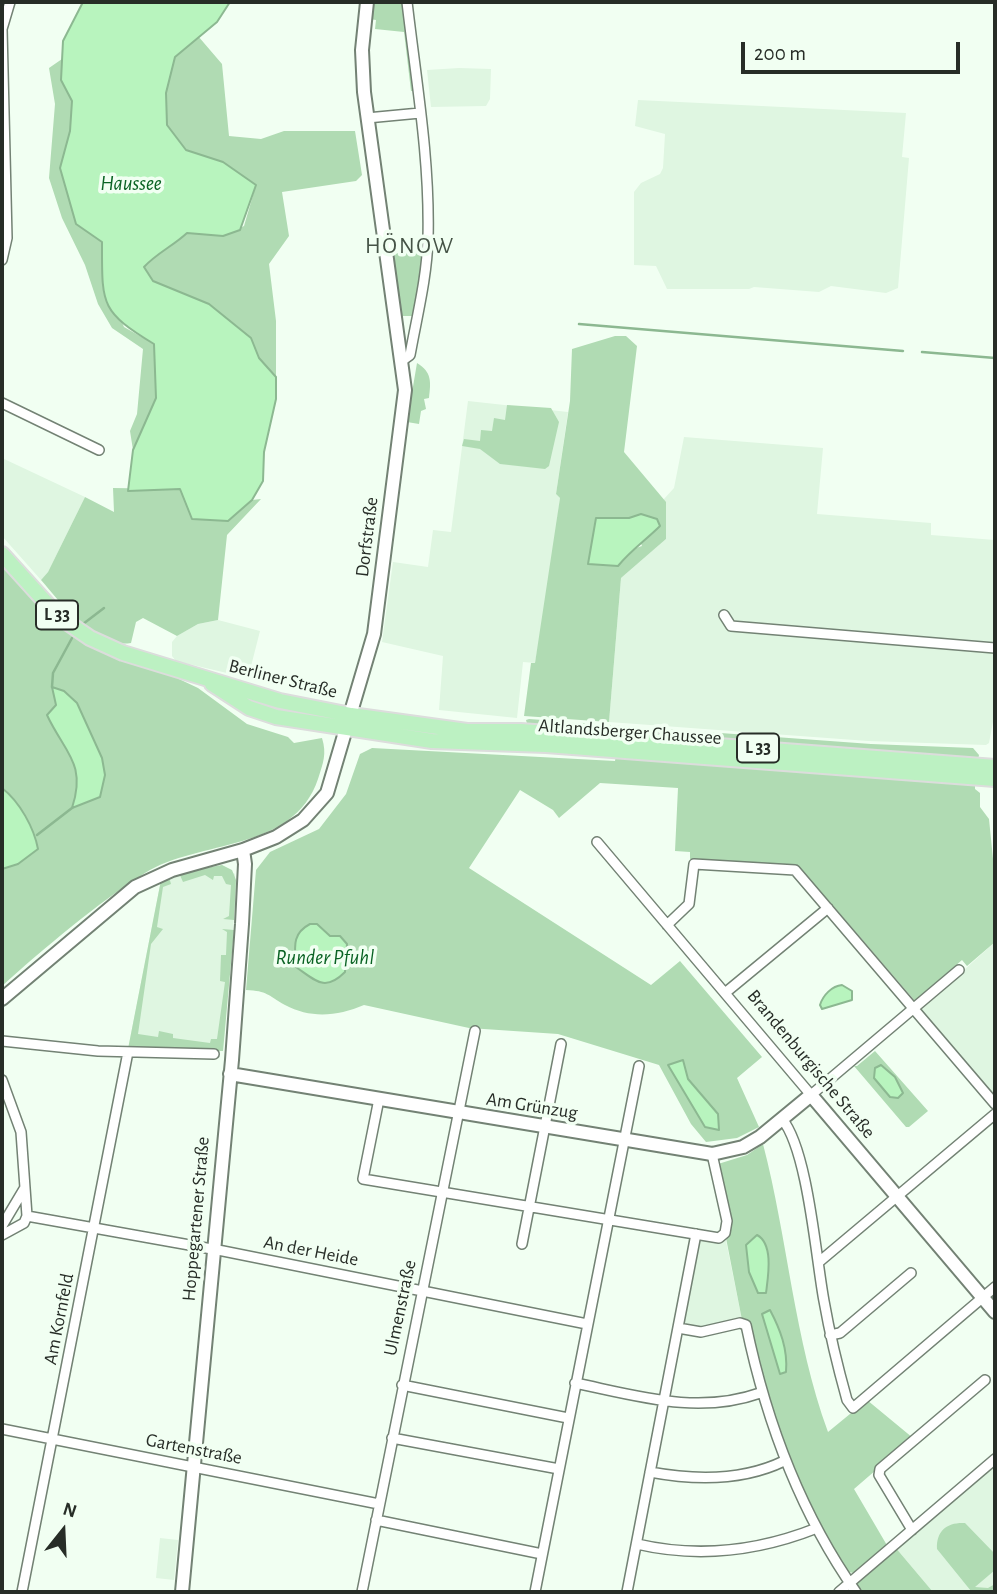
<!DOCTYPE html>
<meta charset="utf-8">
<style>
body{margin:0}
#map{position:relative;width:997px;height:1594px;overflow:hidden;background:#f1fff2;font-family:"Alegreya Sans",sans-serif}
canvas{display:block}
.frame{position:absolute;inset:0;border:4px solid #272d27;pointer-events:none}
.north{position:absolute;left:28px;top:1496px;width:70px;height:70px;-webkit-text-stroke:5px #f1fff2;paint-order:stroke;rotate:18deg;font-size:19px;font-weight:700;line-height:28px;text-align:center;color:#272d27}
.north::after{content:'';display:block;margin:auto;width:24px;height:32px;background:#272d27;clip-path:polygon(50% 0,100% 100%,50% 72%,0 100%)}
.scale{position:absolute;left:741px;top:42px;width:219px;height:32px;box-sizing:border-box;border:4px solid #272d27;border-top:0;padding-left:9px;font-size:21px;line-height:24px;white-space:nowrap;color:#272d27;-webkit-text-stroke:5px #f1fff2;paint-order:stroke}
</style>
<div id="map">
<canvas width="997" height="1594"></canvas>
<div class="frame"></div>
<div class="north">N</div>
<div class="scale">200 m</div>
</div>
<script>
const c = document.querySelector('canvas').getContext('2d');
c.lineJoin = 'round';
function paint(path, color) { c.fillStyle = color; c.fill(path, 'evenodd'); }
function trace(path, color, width, dash) { c.strokeStyle = color; c.lineWidth = width; c.lineCap = dash ? 'butt' : 'round'; c.setLineDash(dash || []); c.stroke(path); }
function drawText(font, color, halo, rows, align = 'center') {
  c.font = font + ' "Alegreya Sans",sans-serif'; c.lineWidth = 7; c.setLineDash([]); c.textBaseline = 'middle'; c.strokeStyle = halo; c.fillStyle = color; for (const [text, x, y, turn = 0] of rows) {
    c.save(); c.translate(x, y); c.rotate((+turn || 0) * Math.PI / 180); c.textAlign = isNaN(turn) ? turn : align; if (halo) c.strokeText(text, 0, 0); c.fillText(text, 0, 0); c.restore();
  }
}
paint(new Path2D(`
 M459,68L491,69L490,99L486,106L431,107L427,70Z
 M638,100L906,113L902,157L909,158L898,288L886,293L831,286L819,292L754,287L749,289H667L656,266L634,265V192L641,183L660,174L663,168L665,134L635,126Z
 M468,401L568,412L556,494L560,498L550,580L535,663L523,662L517,718L439,710L443,656L382,642L393,562L428,567L433,530L451,532Z
 M684,437L823,448L817,514L931,523V535L995,540V711L989,743L986,745L868,741L609,722L621,578L666,539L664,499L674,488Z
 M2,458L85,497L48,572L41,580L2,536Z
 M218,620L260,631L248,678L176,661L172,656V642L177,636L198,624Z
 M222,865L235,874L236,891L223,1051L128,1049L161,880Z
 M995,942V1095L921,1009Z
 M725,1236L742,1320L701,1328L685,1325L683,1319L697,1244L703,1239Z
 M995,1463V1592H933L895,1547Z
 M160,1538L178,1540L174,1580L156,1578Z`), '#dff6e1');
paint(new Path2D(`
 M371,2H403L415,91H411L404,32L375,29L376,20L369,19Z
 M198,36L222,64L229,136L261,139L284,131H355L362,175L356,181L282,192L289,236L269,264L276,321V377L259,358L251,338L209,304L153,281L144,267L158,253L187,233L223,236L244,226L256,185L223,162L186,150L167,125L166,93L175,57Z
 M62,59L61,80L72,100L70,131L60,168L76,224L102,242V276L124,327L154,344L156,398L133,450L130,431L137,414L143,349L112,328L98,304L85,265L62,218L49,178L55,104L49,68Z
 M425,249L413,316H401L391,254Z
 M615,336H626L637,346L624,452L666,502V539L621,578L609,722L524,716L531,663H535L560,498L556,494L570,401L572,349ZM613,517L630,518L642,546L633,549L618,566Z
 M417,363C432,372 431,382 429,398L424,399L426,409L421,411L419,424L407,422Z
 M507,405L551,408L559,422L549,466L545,469L500,464L480,449L462,446L464,439L480,441L481,430L492,431L494,418L505,420Z
 M113,488L181,489L192,519L228,521L252,500L261,499L227,535L218,620L198,624L177,636L143,618L136,622L131,643C93,649 63,605 41,580L48,572L85,497L114,512Z
 M2,561L54,620L198,688L247,724L288,737L294,743L322,738C327,754 323,763 318,779C293,853 199,839 145,873C99,902 43,949 2,986V869L18,864L38,849C34,828 20,802 2,788ZM53,687C80,724 110,748 100,797L73,808L79,787L77,765L47,715L56,705Z
 M529,719L871,744L973,748L979,755L978,760L528,727L526,720Z
 M372,748L615,761L616,755L975,783V789L980,793V807L989,819L995,879V942L967,966L962,960L915,1001L829,901L791,866L690,859V852L675,851L678,788L600,783L559,818L553,810L520,790L469,868L651,985L680,961L762,1057L737,1078L759,1127L737,1138L706,1142L691,1124L659,1065L558,1034L469,1028L364,1005C338,1016 311,1019 285,1005C267,995 268,991 246,990L256,870L270,852L319,829L346,794L360,754ZM682,1061L688,1079L718,1114L705,1127L668,1065Z
 M222,865L232,870L236,880L234,920L223,919L229,916L231,885L226,884L222,876H214L213,880L205,875L183,882L179,873Z
 M169,877L171,884L163,887L157,927L163,929L151,944L138,1034L158,1037L159,1031L173,1034V1038L210,1043L211,1039H217L225,982L220,981L221,955H226L227,932L222,929L234,930L223,1051L128,1049L161,880Z
 M875,1051L928,1111L909,1127H906L854,1066H857Z
 M763,1144C788,1240 794,1339 828,1432L867,1400L913,1438L854,1489L888,1547L854,1573L848,1572L817,1520L784,1450L742,1320L726,1238L731,1223L718,1164L747,1155Z
 M965,1523L995,1554V1570L975,1587L988,1588L995,1584L993,1592L971,1591L937,1549C936,1530 948,1522 965,1523Z
 M895,1547L933,1592H843Z`), '#b0dbb3');
const water = new Path2D(`
 M83,2H230L217,22L175,57L166,93L167,125L186,150L223,162L256,185L240,230L223,236L187,233C173,246 157,253 144,267L153,281L209,304L251,338L259,358L276,377V399L264,452L263,481L252,500L228,521L192,519L180,489L128,491L133,450L156,398L154,344C100,311 102,305 102,242L76,224L60,168L70,131L72,101L61,80L63,41Z
 M641,514L657,519L660,526C646,540 631,550 618,566L588,564L596,518H629Z
 M52,687L64,691L77,703L102,758L105,775L100,797L72,808C87,763 64,752 47,715L56,705Z
 M2,788C20,802 34,828 38,849L18,864L2,869Z
 M310,924H317L330,936H340L347,944L345,972C325,992 316,981 296,967C295,948 291,934 310,924Z
 M842,985L852,991V1000L822,1009L820,1005C823,995 832,986 842,985Z
 M683,1060L688,1079L718,1114L719,1130L705,1127L668,1065Z
 M881,1065L895,1077L903,1093L898,1098L890,1097L874,1078L875,1068Z
 M757,1235C774,1244 768,1277 766,1293H758L749,1272L746,1245Z
 M770,1310C780,1329 788,1349 786,1372L780,1374L762,1314Z`);
paint(water, '#b8f4be');
trace(water, '#8cb891', 2);
trace(new Path2D(`
 M579,324L903,351
 M922,352L995,358
 M83,624L104,608
 M52,687L53,673L72,638
 M37,835L72,808`), '#8cb891', 2.5);
const street = new Path2D(`
 M367,118L420,113
 M2,260L7,238L2,29L10,2
 M403,360L410,355C417,316 427,277 428,238C430,159 416,80 407,2
 M2,403L99,450
 M724,615L731,626L995,648
 M597,842L811,1095L959,970
 M667,925L689,904L694,864L795,870L995,1104
 M725,993L828,908
 M2,1041L98,1051L214,1054
 M2,1080L21,1132L27,1216L24,1223L2,1235
 M379,1099L363,1179L719,1238L725,1233L727,1221L712,1154
 M782,1119C808,1150 816,1259 824,1301C830,1335 838,1368 847,1400L853,1408L995,1287
 M27,1216L223,1251L587,1324
 M2,1226L24,1189
 M522,1244L561,1044
 M819,1262L995,1114
 M678,1328L701,1332L740,1323L746,1325C766,1421 799,1511 856,1592
 M830,1335L840,1333L911,1273
 M575,1383C638,1396 698,1415 760,1393
 M402,1385L568,1418
 M2,1429L379,1504
 M392,1438L559,1469
 M650,1472C693,1480 743,1481 784,1461
 M376,1520L542,1554
 M912,1530L879,1475L880,1469L985,1380
 M637,1544C697,1558 759,1551 817,1528
 M22,1592L128,1052
 M362,1592L475,1031
 M535,1592L639,1066
 M627,1592L696,1234
 M839,1592L995,1459`);
const secondary = new Path2D(`
 M2,999L135,887L172,870L243,850L276,837L303,820L327,793L374,634L405,390L364,92L362,50L367,2
 M230,1074L712,1154L743,1147L760,1137L811,1095L995,1312
 M182,1592L232,1060L242,924L245,864L243,850`);
const primary = new Path2D(`
 M2,554L58,616L90,638L123,653L280,701L351,715L467,731H521L995,767
 M212,684L249,708L276,717L432,741L546,745L995,779`);
trace(street, '#738274', 12);
trace(secondary, '#738274', 16);
trace(primary, '#dcdddc', 18);
trace(street, '#fff', 9);
trace(secondary, '#fff', 12);
trace(primary, '#bcf1c2', 14);
for (const [x, y, w] of [
 [57,615,42],
 [758,748,42]
]) { const box = new Path2D(); box.roundRect(x - w / 2, y - 14.5, w, 29, 5); c.fillStyle = '#f1fff2'; c.fill(box); trace(box, '#272d27', 2); }
drawText('bold 18px', '#272d27', null, [
 ["L 33",57,615],
 ["L 33",758,748]
]);
drawText('19px', '#272d27', '#f1fff2', [
 ["Dorfstraße",367,537,-83],
 ["Berliner Straße",283,679,14],
 ["Altlandsberger Chaussee",630,732,4],
 ["Brandenburgische Straße",811,1064,50],
 ["Am Grünzug",532,1106,9],
 ["Hoppegartener Straße",196,1219,-85],
 ["An der Heide",311,1251,11],
 ["Ulmenstraße",400,1308,-78],
 ["Am Kornfeld",59,1319,-79],
 ["Gartenstraße",194,1449,11]
]);
drawText('italic 21px', '#0a6324', '#f1fff2', [
 ["Haussee",131,184],
 ["Runder Pfuhl",325,958]
]);
c.letterSpacing = '2px';
drawText('23px', '#455346', '#f1fff2', [
 ["HÖNOW",410,246]
]);
c.letterSpacing = '0px';
</script>
